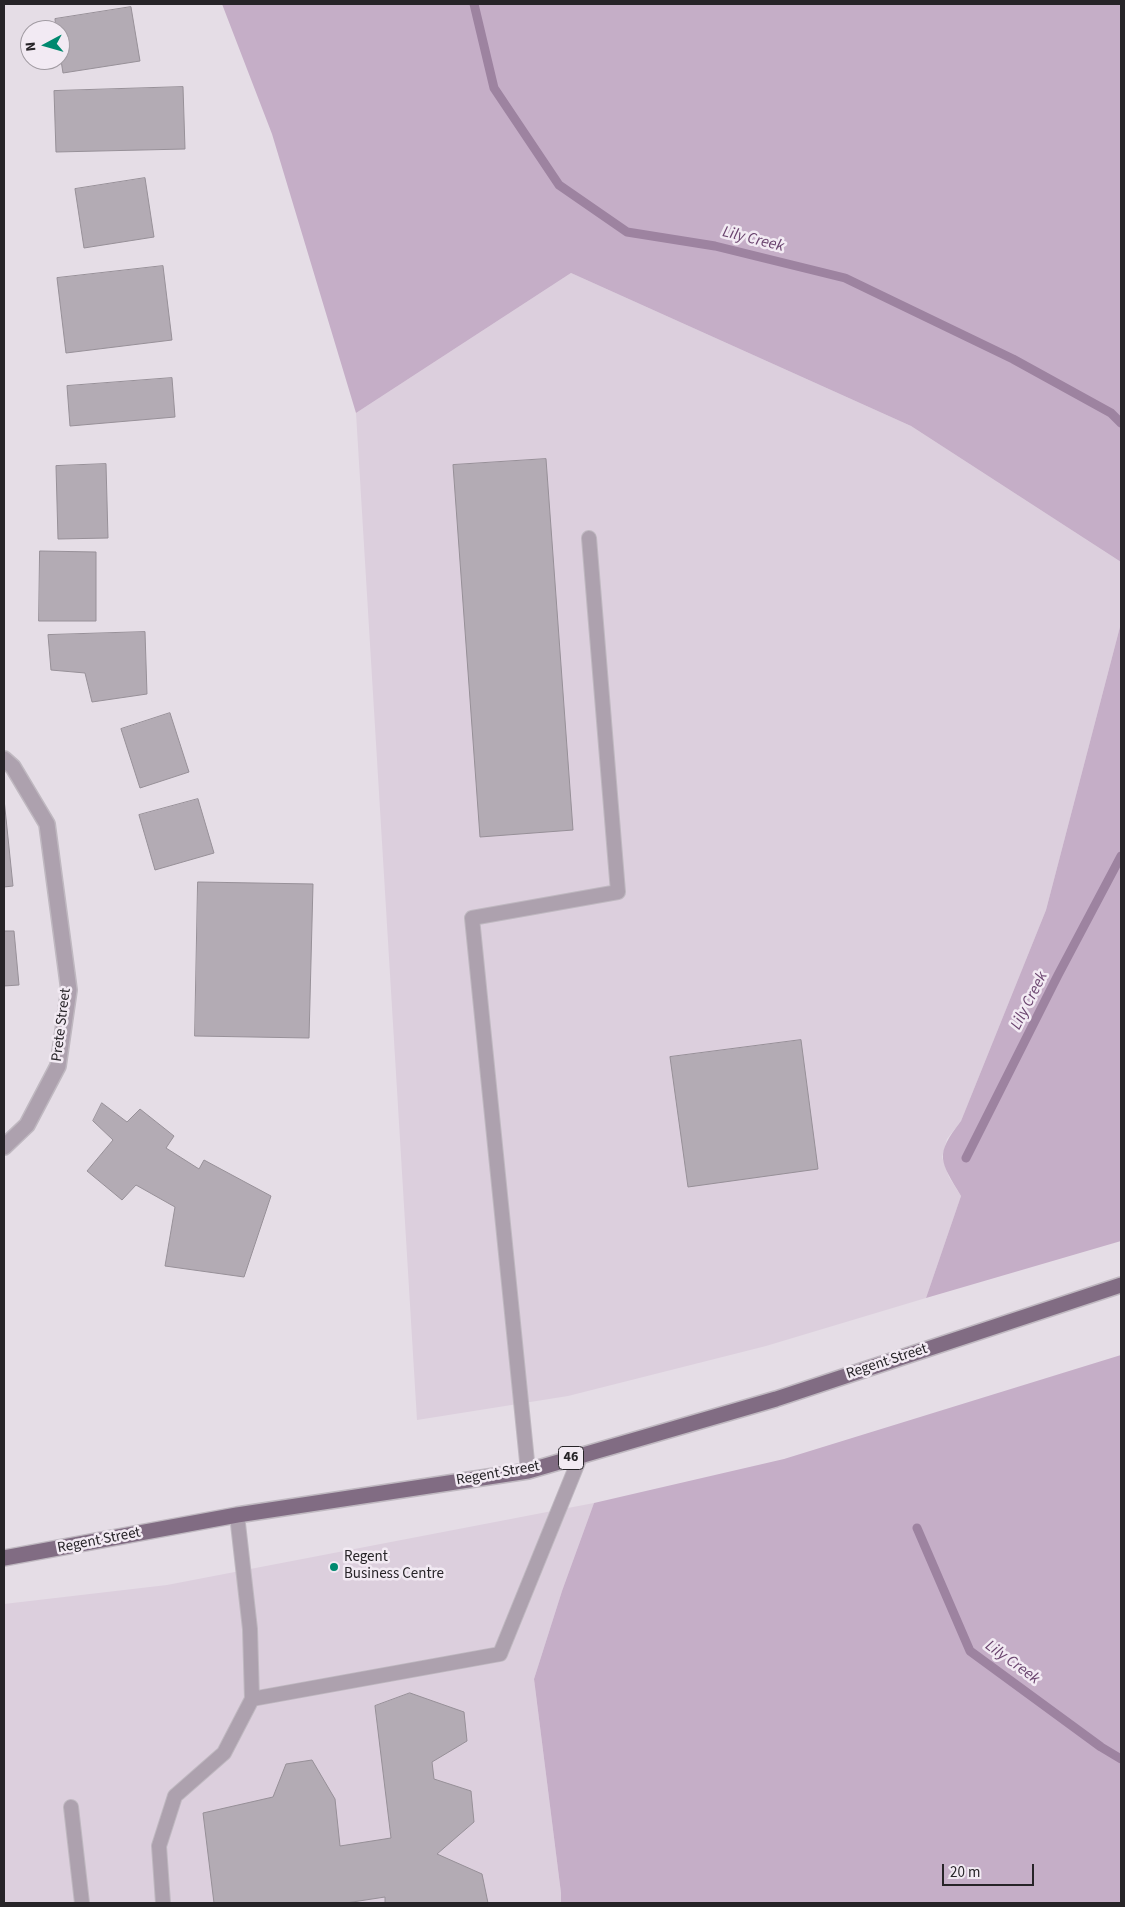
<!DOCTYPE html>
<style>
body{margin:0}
#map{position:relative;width:1125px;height:1907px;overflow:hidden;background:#e5dde6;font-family:"Source Sans 3",sans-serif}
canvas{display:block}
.frame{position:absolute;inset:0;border:5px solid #272428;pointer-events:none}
.north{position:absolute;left:20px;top:20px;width:50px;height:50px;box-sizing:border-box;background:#f2eaf3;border:1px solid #a19ba2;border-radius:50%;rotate:264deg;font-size:14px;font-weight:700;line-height:20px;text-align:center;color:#272428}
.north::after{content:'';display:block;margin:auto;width:18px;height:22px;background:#00896f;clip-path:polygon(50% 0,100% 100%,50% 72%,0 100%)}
.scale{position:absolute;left:942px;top:1864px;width:92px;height:22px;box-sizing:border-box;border:2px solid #272428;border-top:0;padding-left:6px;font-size:15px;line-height:18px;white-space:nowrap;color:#272428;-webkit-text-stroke:4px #f2eaf3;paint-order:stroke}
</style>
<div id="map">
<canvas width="1125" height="1907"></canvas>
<div class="frame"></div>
<div class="north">N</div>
<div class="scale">20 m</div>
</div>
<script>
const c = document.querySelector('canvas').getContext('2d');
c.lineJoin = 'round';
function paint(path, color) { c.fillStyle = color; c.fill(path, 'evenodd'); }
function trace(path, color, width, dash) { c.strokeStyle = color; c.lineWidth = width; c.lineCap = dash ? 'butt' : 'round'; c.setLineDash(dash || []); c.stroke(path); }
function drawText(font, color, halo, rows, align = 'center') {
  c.font = font + ' "Source Sans 3",sans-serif'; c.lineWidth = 5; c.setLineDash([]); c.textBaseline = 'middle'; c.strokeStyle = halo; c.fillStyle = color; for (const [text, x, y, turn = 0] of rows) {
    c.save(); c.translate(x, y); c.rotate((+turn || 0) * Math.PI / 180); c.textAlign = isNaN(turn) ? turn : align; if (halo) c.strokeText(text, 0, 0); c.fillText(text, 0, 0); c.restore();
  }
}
paint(new Path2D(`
 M571,273L911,426L1121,562V623L1046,910L961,1121L947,1139L942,1157L949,1177L961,1196L926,1298L766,1346L568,1396L417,1420L356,413Z
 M594,1503L562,1591L534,1679L561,1893V1903H4V1604L167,1585Z`), '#dccfdd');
paint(new Path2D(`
 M222,4H1121V562L911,426L571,273L356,413L272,134Z
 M1121,623V1241L926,1298L961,1196C940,1160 934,1156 961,1121L1046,910Z
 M1121,1355V1903H561V1893L534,1679L562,1591L594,1503L784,1459Z`), '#c5aec7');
trace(new Path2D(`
 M474,4L494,88L559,185L627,232L715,246L845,278L1013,359L1111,413L1121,423
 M966,1158L1058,975L1121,856
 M917,1528L970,1651L1101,1747L1121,1759`), '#9d83a0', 9);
const building = new Path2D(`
 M131,7L140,61L63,73L60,54V30H56L55,19Z
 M183,87L185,149L56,152L54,91Z
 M145,178L154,237L84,248L75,189Z
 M163,266L172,340L66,353L57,278Z
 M172,378L175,417L70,426L67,386Z
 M546,459L573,830L480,837L453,465Z
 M106,464L108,538L58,539L56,466Z
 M40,551L96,552V621H39Z
 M145,632L147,694L92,702L85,673L51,670L48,635Z
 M170,713L189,772L140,788L121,729Z
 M4,799L13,886L4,887Z
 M198,799L214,853L155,870L139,815Z
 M198,882L313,884L309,1038L195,1036Z
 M4,931H14L19,985L4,986Z
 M801,1040L818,1169L688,1187L670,1057Z
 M102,1103L127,1122L140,1109L174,1136L166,1148L199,1169L204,1160L271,1196L244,1277L165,1266L175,1207L136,1185L122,1200L87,1171L113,1140L93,1121Z
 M410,1693L464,1712L467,1741L432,1762L434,1779L471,1791L474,1822L437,1854L482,1874L488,1903H385V1897L346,1903H214L203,1813L273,1797L286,1764L312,1760L335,1799L340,1846L391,1838L375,1706Z`);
paint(building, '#b3abb4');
trace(building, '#979098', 1);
const service = new Path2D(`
 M528,1471L472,918L618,892L589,538
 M252,1699L500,1654L581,1455
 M71,1807L82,1903
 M163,1903L159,1846L175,1796L224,1753L252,1699L250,1629L237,1515`);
const minor = new Path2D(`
 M4,759L13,767L47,824L69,990L58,1066L27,1125L4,1147`);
const primary = new Path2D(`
 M4,1558L237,1515L528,1471L776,1399L1121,1285`);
trace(service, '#bfb8c0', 16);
trace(minor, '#bfb8c0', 18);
trace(primary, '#bfb8c0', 18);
trace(service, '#ada1ae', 14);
trace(minor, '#ada1ae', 15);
trace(primary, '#816c83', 15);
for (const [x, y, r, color] of [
 [334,1567,5,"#00896f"]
]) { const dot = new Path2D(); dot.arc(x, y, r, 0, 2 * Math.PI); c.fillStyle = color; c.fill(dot); trace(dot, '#f2eaf3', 2); }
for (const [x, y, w] of [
 [571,1458,25]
]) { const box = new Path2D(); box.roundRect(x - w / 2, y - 11.5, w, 23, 4); c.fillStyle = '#f2eaf3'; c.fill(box); trace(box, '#272428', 1); }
drawText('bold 14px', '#272428', null, [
 ["46",571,1458]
]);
drawText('15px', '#272428', '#f2eaf3', [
 ["Prete Street",62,1025,-83],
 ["Regent Street",887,1362,-18],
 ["Regent Street",498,1474,-10],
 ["Regent Street",99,1541,-11]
]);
drawText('15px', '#272428', '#f2eaf3', [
 ["Regent",344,1558],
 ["Business Centre",344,1575]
], 'left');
drawText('italic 16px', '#6a446e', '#f2eaf3', [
 ["Lily Creek",753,240,14],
 ["Lily Creek",1030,1001,-63],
 ["Lily Creek",1012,1663,36]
]);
</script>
